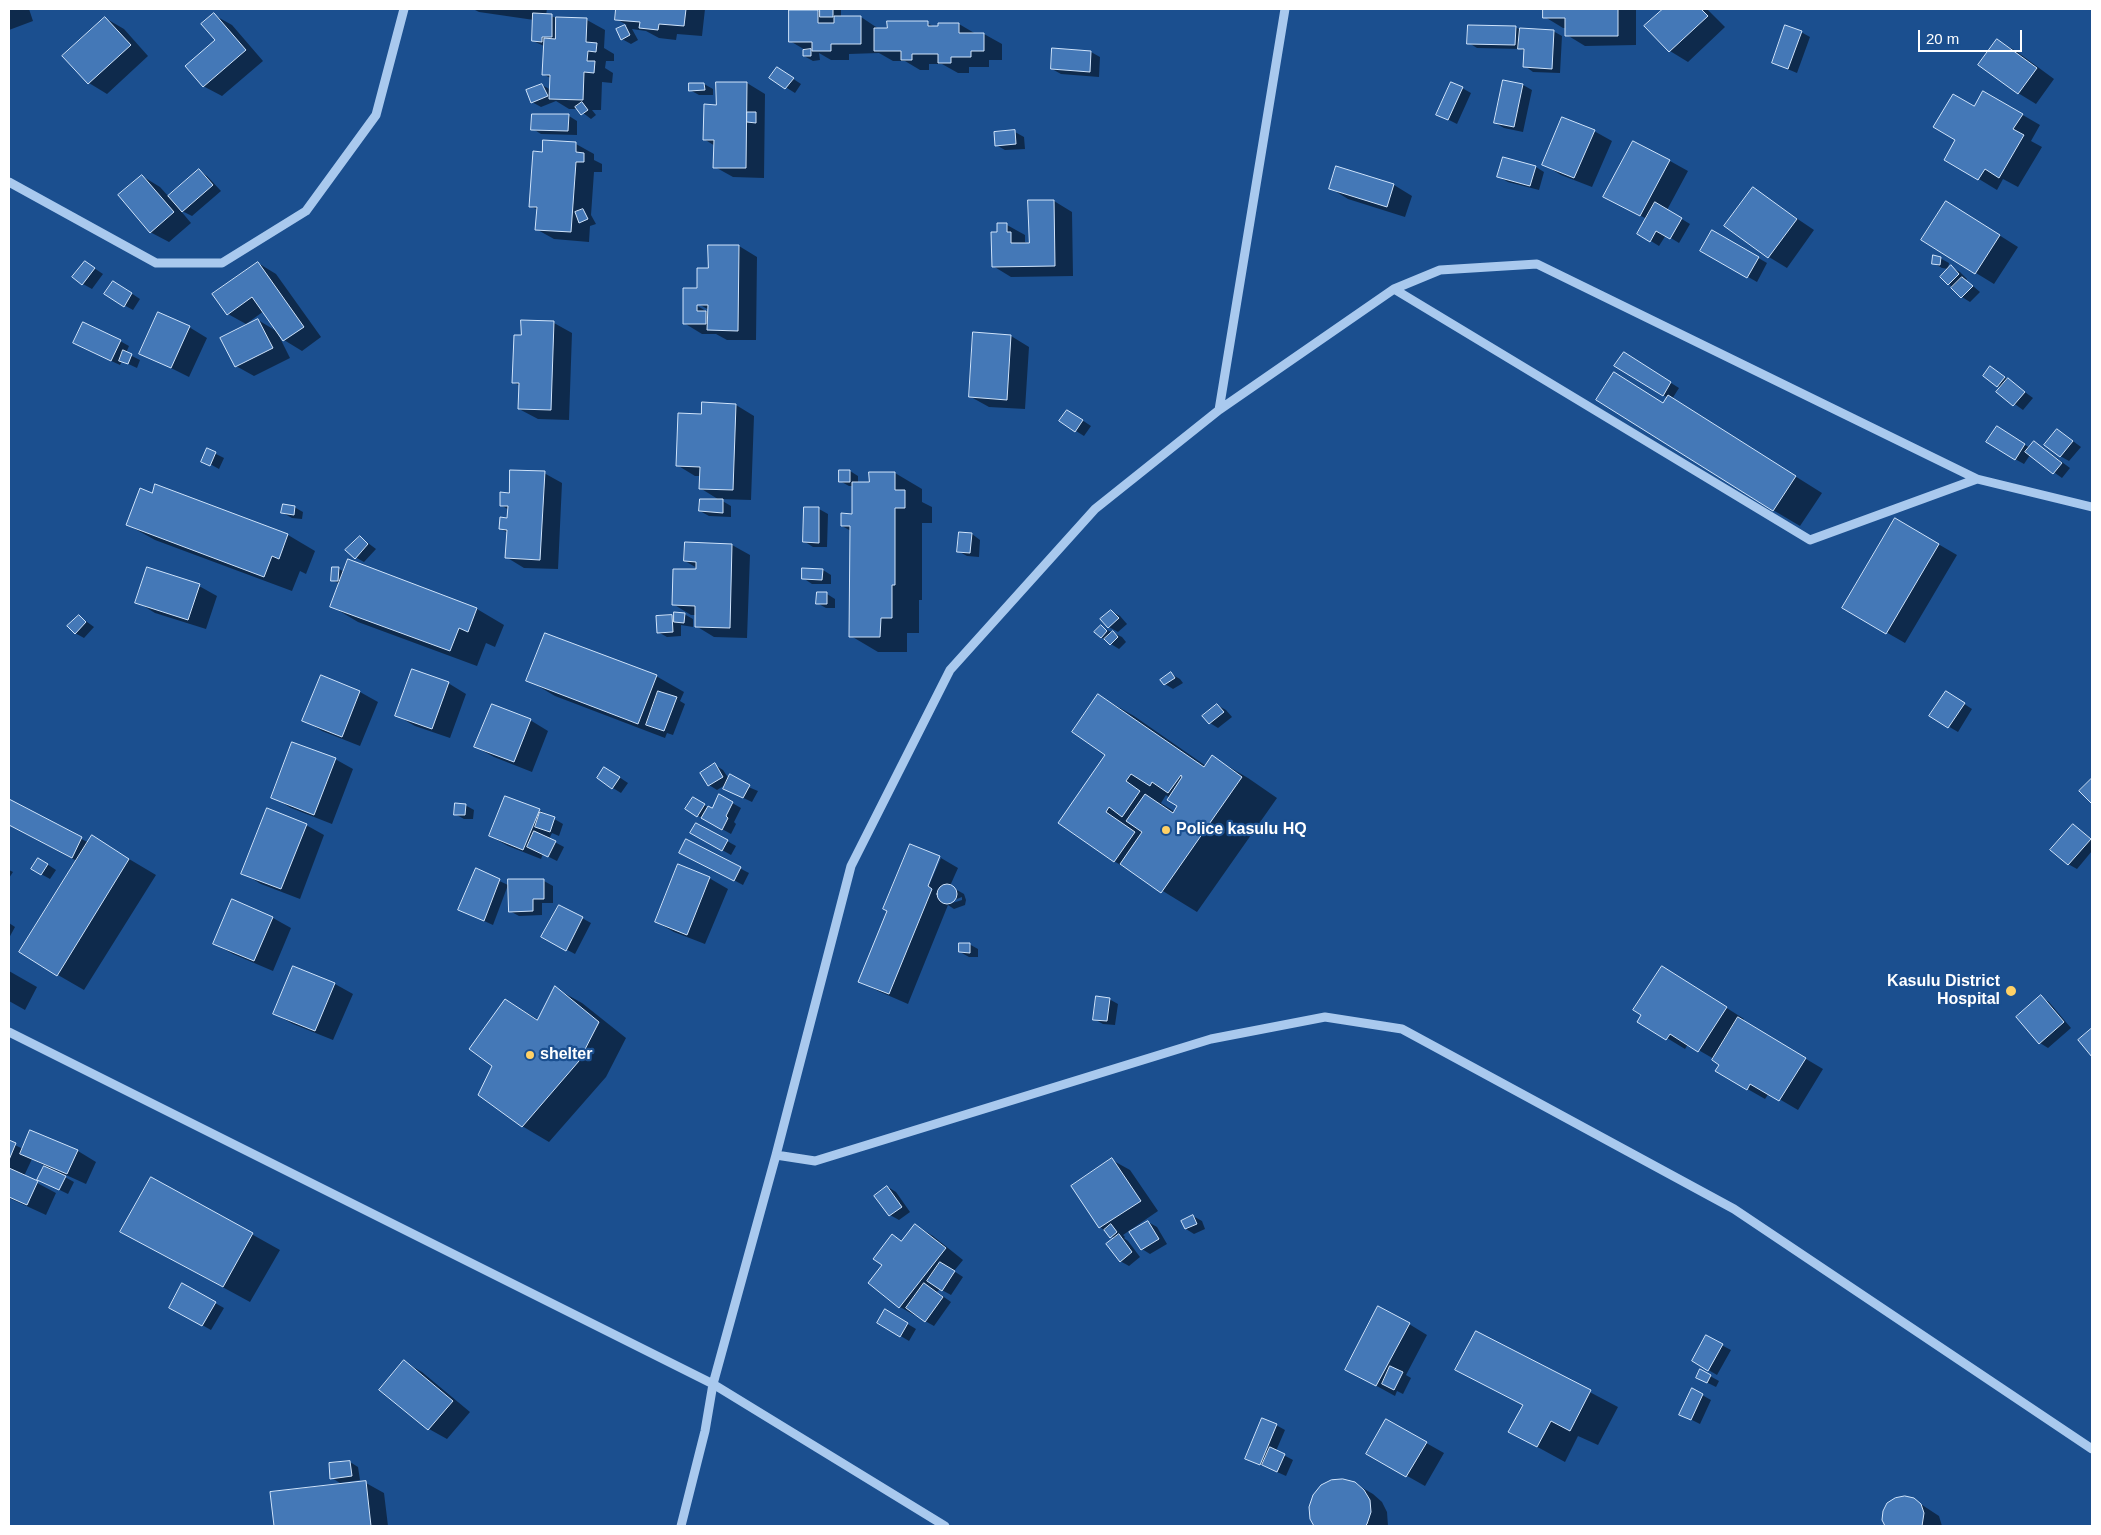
<!DOCTYPE html>
<style>
body{margin:0}
#map{position:relative;width:2101px;height:1535px;overflow:hidden;background:#1b4f8f;font-family:Helvetica,sans-serif}
canvas{display:block}
.frame{position:absolute;inset:0;border:10px solid #fff;pointer-events:none}
.scale{position:absolute;left:1918px;top:30px;width:104px;height:22px;box-sizing:border-box;border:2px solid #fff;border-top:0;padding-left:6px;font-size:15px;line-height:18px;white-space:nowrap;color:#fff;-webkit-text-stroke:4px #1b4f8f;paint-order:stroke}
</style>
<div id="map">
<canvas width="2101" height="1535"></canvas>
<div class="frame"></div>
<div class="scale">20 m</div>
</div>
<script>
const c = document.querySelector('canvas').getContext('2d');
c.lineJoin = 'round';
function paint(path, color) { c.fillStyle = color; c.fill(path, 'evenodd'); }
function trace(path, color, width, dash) { c.strokeStyle = color; c.lineWidth = width; c.lineCap = dash ? 'butt' : 'round'; c.setLineDash(dash || []); c.stroke(path); }
function drawText(font, color, halo, rows, align = 'center') {
  c.font = font + ' Helvetica,sans-serif'; c.lineWidth = 4.5; c.setLineDash([]); c.textBaseline = 'middle'; c.strokeStyle = halo; c.fillStyle = color; for (const [text, x, y, turn = 0] of rows) {
    c.save(); c.translate(x, y); c.rotate((+turn || 0) * Math.PI / 180); c.textAlign = isNaN(turn) ? turn : align; if (halo) c.strokeText(text, 0, 0); c.fillText(text, 0, 0); c.restore();
  }
}
paint(new Path2D(`
 M9,9H29L33,21L9,30Z
 M473,9H547L546,15L557,18L587,20L605,30L604,48L614,54V61H606L605,68L613,73L612,83L602,82L601,110H592L596,115L591,119L578,109H569L556,101L541,107L532,102L542,85L551,90L552,79L543,74L544,46L533,41L534,20L479,12Z
 M617,9H705L702,36L677,34L676,40L659,38L646,31L632,29L638,40L631,44L622,39L618,30L627,25L616,19Z
 M821,9H841V17H861L879,29L927,23L935,27H939V24H959L976,34H984L1002,44V60H989V67H969V73H958L942,64H929V70H920L905,61H893L879,53L849,54V60H831L819,53L820,60L813,61L804,56L807,51L790,41L817,11L821,13Z
 M1545,9H1636V45L1585,46L1567,35V28H1563L1545,17Z
 M1665,9H1707L1725,27L1688,62L1670,51L1646,26Z
 M214,15L232,25L263,61L222,96L203,86L216,40Z
 M105,18L124,29L148,56L107,94L89,83L64,56Z
 M1515,27L1521,30L1553,31L1562,36L1560,73L1533,72L1525,66L1526,52L1521,49L1477,48L1469,43Z
 M1801,32L1810,37L1797,73L1773,63Z
 M1998,41L2016,51L2054,79L2036,104L2018,93Z
 M1053,50L1091,52L1100,57L1099,77L1061,74L1052,69Z
 M786,74L801,84L795,93L771,78Z
 M1504,81L1523,85L1532,90L1523,132L1504,128L1495,123Z
 M718,83H747L765,94L764,178L733,177L715,167V146L704,139L717,106Z
 M704,84L713,89V95H699L690,90Z
 M1462,88L1471,93L1457,124L1447,119Z
 M1983,92L2040,125L2031,141L2042,147L2018,187L2003,179L1997,190L1946,159Z
 M569,116L577,121V135L541,134L533,129Z
 M1594,131L1612,141L1592,187L1561,175L1543,164Z
 M1015,132L1024,137L1025,149L1005,150L996,145Z
 M544,141L576,144L594,154V160L602,164V172H594L591,215L596,224L590,226L589,242L554,239L536,229L538,210L530,206Z
 M1670,161L1688,171L1667,210L1690,224L1679,243L1666,235L1659,246L1638,233L1647,219L1623,207Z
 M1337,167L1394,185L1412,196L1405,217L1348,199L1330,188Z
 M1536,167L1544,172L1539,190L1508,182L1499,177Z
 M199,171L207,176L221,191L192,216L180,210L191,223L169,242L150,232L142,176L160,187L169,197Z
 M1753,189L1814,230L1787,268L1769,257L1726,226Z
 M1054,201L1072,212L1073,276L1011,277L993,266L999,233L1007,225L1025,235V242L1030,244L1029,202Z
 M1964,213L2018,247L1994,284L1922,240Z
 M1712,231L1767,263L1757,282L1701,250Z
 M709,246H739L757,257L756,340H727L716,334H702L684,323L698,289L709,269ZM697,303L709,310V313L696,305Z
 M1940,258L1949,263L1948,269L1942,268L1933,263Z
 M85,262L103,274L92,289L83,284Z
 M258,263L276,274L321,337L302,351L284,340L279,333L278,334L290,358L254,376L236,366L258,320L278,332L264,311L246,324L228,314Z
 M1951,267L1960,272L1967,279L1966,280L1980,292L1970,302L1962,297L1949,284Z
 M122,287L140,299L133,310L124,305Z
 M554,323L572,333L569,420L538,419L519,409L520,386L513,382L522,337Z
 M189,327L207,338L189,377L141,353Z
 M1011,336L1029,347L1025,409L989,407L971,397Z
 M120,341L129,346L126,353L140,360L137,368L122,361L120,365L83,348Z
 M1633,359L1679,388L1672,399L1822,493L1800,526L1773,510L1664,404L1668,398L1616,366Z
 M1991,367L2033,398L2023,410L1998,392L2001,388L1985,376Z
 M736,405L754,416L751,500L719,499L731,506V517L709,516L700,511L721,501L700,488V476H695L677,465L703,415Z
 M1076,416L1091,426L1084,436L1076,431Z
 M2058,430L2081,447L2069,461L2060,456Z
 M2006,433L2030,448L2035,442L2070,468L2062,478L2030,455L2024,464L2015,459Z
 M208,450L224,458L219,469L210,464Z
 M850,471L858,476V483H870V473H895L922,489V502L932,507V523H922V600H919V633H907V652H878L851,636V531L842,526L854,515V486H849L840,481Z
 M544,473L562,483L558,569L524,568L506,557L508,533L501,529L508,519L509,510L501,505L510,494Z
 M156,486L288,535L315,551L306,574L300,571L292,591L155,540L128,525L153,495Z
 M294,507L303,512L302,519L292,518L283,513Z
 M805,508L819,509L828,514L827,547H813L805,542Z
 M1895,519L1957,555L1905,643L1844,608Z
 M972,534L980,540L979,557L967,556L958,551Z
 M360,537L376,549L364,562L355,557Z
 M732,545L750,555L747,638L714,637L696,626V615H691L673,604L697,571V568L685,561Z
 M348,561L477,609L504,625L495,647L486,643L477,666L358,622L331,606L340,584L332,580L338,568L344,572Z
 M823,570L831,575V584H812L803,578Z
 M199,586L217,596L206,629L155,613L137,602Z
 M827,594L835,599V608H826L817,603Z
 M1111,611L1120,616L1127,624L1118,632L1109,627Z
 M684,614L693,619V627L681,625V636L667,637L658,632L672,617L675,619Z
 M79,616L94,627L84,638L75,633Z
 M1101,627L1122,637L1126,642L1119,649L1111,644L1101,637Z
 M1171,674L1180,679L1183,683L1173,689L1165,684Z
 M656,676L684,692L680,701L685,704L673,735L667,733L665,738L555,696L528,680Z
 M322,677L360,692L378,702L360,746L322,731L304,720Z
 M448,683L466,694L450,738L415,726L396,715Z
 M1099,696L1134,716L1206,766L1212,757L1248,778L1277,798L1197,912L1114,861L1060,823L1107,755ZM1166,795L1178,806L1175,812L1161,803Z
 M1955,698L1972,709L1958,732L1931,716Z
 M1217,705L1226,710L1232,717L1218,728L1210,723Z
 M530,720L548,731L532,772L494,757L476,747Z
 M335,759L353,769L332,824L291,808L273,797Z
 M715,765L723,770L729,779L758,791L752,802L733,793L725,785L717,790L709,785Z
 M613,773L628,783L621,793L613,788Z
 M720,796L741,808L734,822L736,824L731,834L686,809L694,798L712,810Z
 M9,800L89,843L92,837L156,875L84,990L58,975L77,861L9,825Z
 M465,805L474,810L473,819H464L455,814Z
 M539,810L563,824L559,836L552,833L549,839L564,847L557,861L543,854L541,859L508,846L490,836Z
 M697,824L736,846L731,855L692,833Z
 M306,825L324,835L300,899L261,884L243,873Z
 M2073,825L2092,839V851L2077,869L2068,864Z
 M687,841L749,873L743,885L690,857Z
 M911,846L941,858H938L924,892H926L941,858L958,868L950,886L964,894L966,900L965,905L954,909L948,905L908,1004L878,991L860,981L889,911ZM962,897V900L949,904V902Z
 M47,864L56,870L50,879L41,874Z
 M9,870L13,872L9,878Z
 M476,870L508,885L493,925L460,910Z
 M709,878L728,889L705,944L674,932L656,922Z
 M544,881L553,886V903H542V915L519,916L510,911Z
 M233,901L273,918L291,928L273,971L233,954L215,944Z
 M560,906L591,923L575,954L543,937Z
 M9,923L15,927L9,938Z
 M969,944L978,949V957H969L960,952Z
 M9,971L37,987L25,1010L9,1001Z
 M1680,978L1744,1019L1742,1021L1823,1069L1798,1110L1769,1093L1765,1099L1716,1071L1720,1064L1714,1059L1688,1044L1685,1049L1639,1021L1642,1015Z
 M335,984L353,994L333,1040L293,1024L275,1014Z
 M555,988L582,1003L626,1038L606,1077L549,1142L522,1126L494,1066L505,1000L539,1020Z
 M2041,997L2049,1002L2071,1028L2048,1048L2040,1043Z
 M1109,999L1118,1004L1115,1025L1103,1024L1094,1019Z
 M31,1131L78,1151L96,1162L86,1184L66,1175L65,1177L74,1182L68,1194L39,1180L45,1166L32,1159L24,1176L56,1193L46,1215L9,1198V1142L23,1149Z
 M1112,1160L1130,1170L1158,1211L1123,1235L1125,1237L1124,1238L1128,1241L1140,1257L1129,1266L1120,1261L1115,1239L1100,1227L1072,1186Z
 M151,1178L280,1250L250,1302L149,1247Z
 M888,1187L896,1192L910,1212L899,1220L890,1215L875,1196Z
 M1193,1216L1202,1221L1205,1229L1194,1234L1186,1229Z
 M1148,1222L1157,1227L1167,1244L1150,1254L1142,1249Z
 M915,1225L933,1236L963,1260L954,1271L963,1277L951,1295L940,1289L937,1292L951,1302L934,1326L900,1307L883,1265L892,1236L902,1241Z
 M183,1285L224,1308L211,1330L170,1307Z
 M886,1311L916,1329L909,1341L879,1323Z
 M1409,1324L1427,1335L1406,1375L1411,1378L1403,1394L1397,1391L1395,1396L1364,1379Z
 M1476,1332L1618,1407L1598,1445L1578,1436L1565,1462L1510,1432L1524,1405Z
 M1706,1337L1731,1350L1717,1375L1693,1361Z
 M404,1362L422,1372L470,1412L447,1439L429,1429L381,1389Z
 M1701,1371L1719,1381L1716,1387L1706,1382Z
 M1702,1395L1711,1400L1700,1424L1690,1419Z
 M1387,1421L1444,1453L1425,1486L1368,1454Z
 M1276,1425L1285,1430L1276,1451L1293,1460L1286,1476L1246,1458Z
 M350,1462L358,1467L360,1480L340,1483L332,1478Z
 M366,1483L384,1493L388,1526H275L271,1493Z
 M1354,1483L1373,1494L1382,1502L1387,1512L1388,1526H1316L1311,1518Z
 M1913,1499L1939,1516L1942,1526H1886L1883,1520Z`), '#0007');
const building = new Path2D(`
 M616,9H686L684,26L659,24L658,30L639,28L640,22L615,20Z
 M820,9H833V17H820Z
 M1543,9H1618V36H1565V18H1543Z
 M1663,9H1701L1708,16L1669,52L1644,26Z
 M789,10H818V23H834V16H861V44H831V51H812V42H789Z
 M214,13L246,50L203,87L185,66L215,40L201,24Z
 M533,13L552,14V37H542V42L532,41Z
 M105,17L131,45L88,84L62,56Z
 M556,17L587,18L586,42L597,43L596,52L588,51L587,61H595L594,73L584,72L583,100L549,99L550,75H542L544,38L555,39Z
 M887,21H928V26H938V23H959V33H984V51H971V57H951V63H938V54H912V60H901V51H874V28H887Z
 M625,25L630,35L621,40L616,29Z
 M1468,25L1516,26L1515,45L1467,44Z
 M1785,25L1802,31L1788,69L1772,63Z
 M1520,28L1554,30L1552,69L1523,67L1524,49H1518Z
 M1997,39L2037,68L2018,94L1978,65Z
 M1052,48L1091,51L1090,72L1051,69Z
 M811,49V56H803V50Z
 M777,67L794,78L785,89L769,78Z
 M1503,80L1523,84L1514,127L1494,123Z
 M716,82H747L746,168H713L714,140H703L704,104L716,105Z
 M1451,82L1463,87L1448,120L1436,115Z
 M689,83H704L705,90L689,91Z
 M542,84L548,96L531,103L526,90Z
 M1983,91L2023,114L2013,129L2024,135L1999,178L1985,169L1978,180L1944,160L1955,140L1933,127L1953,94L1974,106Z
 M582,102L588,110L581,115L575,107Z
 M747,112H756V123L747,122Z
 M532,114H569L568,131L531,130Z
 M1562,117L1595,130L1574,178L1542,165Z
 M1015,130L1016,144L995,146L994,132Z
 M543,140L576,142V152L584,153V162H576L571,232L535,230L537,207H529L533,151L542,152Z
 M1633,141L1670,160L1640,216L1603,197Z
 M1503,157L1536,166L1530,186L1497,177Z
 M1336,166L1394,184L1387,207L1329,189Z
 M199,169L213,185L182,212L168,196Z
 M142,175L174,212L150,233L118,195Z
 M1753,187L1797,219L1768,258L1724,226Z
 M1028,200H1054L1055,266L992,267L991,232H997V223H1007V232H1011V243H1029Z
 M1946,201L2000,235L1975,274L1921,240Z
 M1655,202L1682,218L1670,239L1656,231L1650,242L1637,234Z
 M583,209L588,219L579,223L575,212Z
 M1712,230L1759,257L1747,278L1700,251Z
 M708,245H739L738,331L707,330L708,305H697V311H706V324H683V288H697V268H708Z
 M1933,255L1941,257L1940,265L1932,264Z
 M85,261L95,268L82,285L72,277Z
 M258,262L304,327L283,341L252,297L227,315L212,294Z
 M1951,265L1959,274L1948,285L1940,277Z
 M1962,277L1973,286L1961,298L1951,288Z
 M113,281L132,293L124,307L104,294Z
 M158,312L190,326L171,368L139,354Z
 M258,319L273,348L235,367L220,338Z
 M521,320L554,321L551,410L518,409L519,383H512L514,335H521Z
 M83,322L121,340L111,361L73,343Z
 M973,332L1011,335L1007,400L969,397Z
 M123,350L132,354L128,364L119,361Z
 M1624,352L1671,382L1663,396L1614,366Z
 M1990,366L2005,377L1997,387L1983,376Z
 M1614,372L1663,403L1668,395L1796,476L1773,511L1596,400Z
 M2008,378L2025,392L2013,406L1996,392Z
 M702,402L736,404L733,490L699,489L700,467L676,466L678,413L701,414Z
 M1067,410L1083,420L1075,432L1059,421Z
 M1997,426L2025,444L2015,460L1986,442Z
 M2057,429L2073,441L2060,457L2044,445Z
 M2034,441L2062,463L2053,474L2025,452Z
 M207,448L216,452L210,466L201,462Z
 M510,470L545,471L540,560L505,558L507,530L499,529L500,517L507,518L508,506H500V492L509,493Z
 M839,470H850V482H839Z
 M869,472H895V490H905V508H895V585H892V618H881L880,637H849L850,526H841V513L852,514V482H869Z
 M155,484L288,534L279,559L272,556L264,577L126,525L140,488L152,493Z
 M700,499H723V513L699,511Z
 M283,504L295,506L294,515L281,513Z
 M804,507H819V543L803,542Z
 M1895,518L1939,544L1886,634L1842,608Z
 M959,532L972,533L970,553L957,552Z
 M360,536L368,544L355,559L345,550Z
 M685,542L732,544L730,628L695,627V606L672,605L673,569H696V562L684,561Z
 M348,559L477,608L468,632L459,628L450,651L330,607Z
 M147,567L200,584L188,620L135,603Z
 M332,567H339L338,581H331Z
 M802,568L823,569L822,580L802,579Z
 M817,592H827V604H816Z
 M1111,610L1119,618L1108,628L1100,619Z
 M674,612L685,613L684,623L674,622Z
 M79,615L86,622L75,634L67,626Z
 M672,615L673,632L657,633L656,616Z
 M1101,625L1107,631L1101,638L1094,632Z
 M1113,631L1118,637L1110,645L1104,639Z
 M545,633L657,675L638,724L526,681Z
 M412,669L449,682L432,729L395,716Z
 M1171,672L1175,678L1164,685L1160,680Z
 M321,675L360,691L342,737L302,721Z
 M658,691L677,697L664,731L646,725Z
 M1946,691L1965,703L1948,728L1929,716Z
 M1098,694L1204,767L1212,755L1242,777L1161,893L1120,864L1142,832L1126,821L1145,794L1173,813L1177,806L1167,800L1182,777L1181,775L1168,793L1152,782L1150,786L1131,774L1126,781L1140,791L1122,817L1109,807L1106,812L1135,832L1114,862L1058,823L1105,755L1072,732Z
 M492,704L531,719L514,762L474,747Z
 M1217,704L1224,712L1209,724L1202,716Z
 M292,742L336,758L314,815L271,798Z
 M715,763L723,777L708,786L700,773Z
 M604,767L620,777L612,789L597,778Z
 M730,774L750,785L743,798L723,789Z
 M2092,778V804L2079,791Z
 M719,794L733,802L726,816L728,818L722,830L701,818L708,806L712,808Z
 M505,796L540,809L523,850L489,836Z
 M693,797L705,804L697,817L685,809Z
 M9,799L82,837L72,858L9,825Z
 M455,803L466,804L465,815H454Z
 M267,808L307,824L281,889L241,874Z
 M540,812L555,817L550,832L535,827Z
 M696,823L728,840L722,851L690,833Z
 M2073,824L2091,839L2068,865L2050,850Z
 M534,831L556,841L548,857L527,847Z
 M92,835L129,859L57,976L19,952Z
 M686,839L741,867L734,881L679,853Z
 M910,844L940,856L928,886L932,889L889,994L858,982L887,911L883,909Z
 M38,858L48,864L41,875L31,869Z
 M678,864L710,877L687,935L655,922Z
 M476,868L500,879L484,921L458,910Z
 M508,879H544V899H533V911L509,912Z
 M937 894a10 10 0 1 1 20 0a10 10 0 1 1-20 0Z
 M232,899L273,917L254,961L213,944Z
 M559,905L583,917L566,951L541,937Z
 M959,943H970V953L959,952Z
 M293,966L335,983L315,1031L273,1014Z
 M1662,966L1727,1007L1698,1052L1670,1034L1666,1040L1637,1022L1641,1015L1633,1010Z
 M555,986L599,1022L579,1061L522,1127L478,1095L492,1066L469,1049L505,999L537,1020Z
 M2041,995L2064,1022L2039,1044L2016,1017Z
 M1096,996L1110,998L1107,1021L1093,1020Z
 M1738,1017L1806,1058L1779,1101L1750,1084L1747,1090L1715,1071L1719,1065L1712,1060Z
 M2092,1028V1057L2078,1040Z
 M30,1130L78,1150L67,1174L20,1154Z
 M9,1140L16,1143L9,1160Z
 M1112,1158L1141,1201L1099,1228L1071,1186Z
 M44,1166L66,1176L59,1190L37,1180Z
 M9,1168L38,1181L27,1205L9,1197Z
 M151,1177L253,1233L223,1287L120,1232Z
 M887,1186L902,1207L889,1216L874,1196Z
 M1193,1215L1197,1224L1185,1229L1181,1221Z
 M1148,1221L1159,1239L1141,1250L1129,1232Z
 M915,1224L946,1248L899,1308L868,1283L882,1265L873,1259L892,1234L901,1241Z
 M1111,1224L1117,1232L1110,1238L1104,1230Z
 M1119,1234L1132,1252L1120,1262L1106,1244Z
 M940,1262L955,1271L942,1291L927,1281Z
 M182,1283L216,1302L202,1326L169,1308Z
 M924,1283L943,1297L925,1322L906,1308Z
 M1378,1306L1410,1323L1376,1386L1345,1370Z
 M885,1309L908,1323L900,1337L877,1323Z
 M1476,1331L1591,1390L1570,1431L1551,1421L1537,1447L1508,1432L1523,1405L1455,1370Z
 M1706,1335L1723,1344L1708,1371L1692,1361Z
 M404,1360L453,1401L428,1430L379,1390Z
 M1390,1366L1403,1372L1394,1390L1382,1384Z
 M1700,1369L1711,1375L1707,1383L1696,1378Z
 M1692,1388L1703,1394L1691,1420L1679,1415Z
 M1262,1418L1277,1424L1260,1465L1245,1459Z
 M1386,1419L1427,1442L1406,1477L1366,1454Z
 M1270,1447L1285,1454L1277,1472L1262,1465Z
 M350,1461L352,1476L330,1479L329,1463Z
 M1343,1479L1355,1482L1364,1490L1370,1500L1371,1512L1367,1524L1365,1526H1314L1310,1519L1309,1507L1313,1495L1321,1485L1331,1480Z
 M366,1481L371,1526H274L270,1492Z
 M1905,1496L1914,1498L1921,1504L1924,1513L1922,1526H1885L1882,1520L1883,1511L1887,1503L1895,1498Z`);
paint(building, '#4478b7');
trace(building, '#cfe3fa', 1);
trace(new Path2D(`
 M9,182L156,263H222L306,211L376,115L404,9
 M1394,289L1810,540L1977,479
 M1219,410L1394,289L1440,270L1537,264L1977,479L2092,507
 M9,1032L713,1384L945,1526
 M776,1155L815,1161L1211,1039L1325,1017L1402,1029L1734,1209L2092,1449
 M681,1526L705,1431L713,1384L776,1155L851,866L950,670L1095,509L1219,410L1285,9`), '#a9c9ee', 9);
for (const [x, y, r, color] of [
 [1166,830,5,"#ffd166"],
 [2011,991,6,"#ffd166"],
 [530,1055,5,"#ffd166"]
]) { const dot = new Path2D(); dot.arc(x, y, r, 0, 2 * Math.PI); c.fillStyle = color; c.fill(dot); trace(dot, '#1b4f8f', 2); }
drawText('bold 16px', '#fff', '#1b4f8f', [
 ["Police kasulu HQ",1176,830],
 ["Kasulu District",2000,982,"right"],
 ["Hospital",2000,1000,"right"],
 ["shelter",540,1055]
], 'left');
</script>
